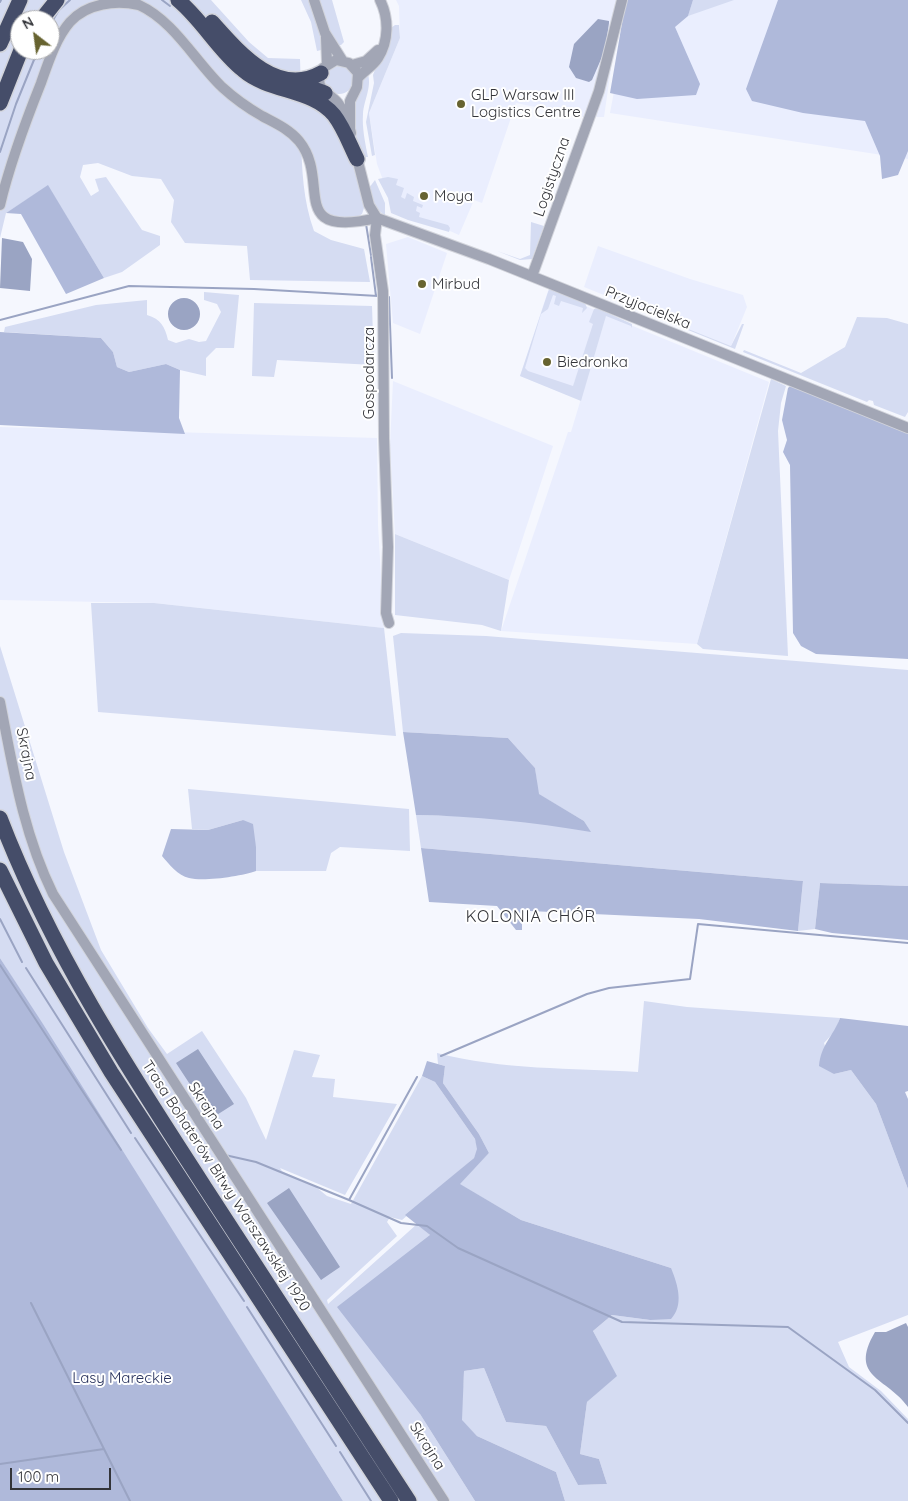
<!DOCTYPE html>
<meta charset="utf-8">
<style>
body{margin:0}
#map{position:relative;width:908px;height:1501px;overflow:hidden;background:#f5f7fe;font-family:Quicksand,sans-serif}
canvas{display:block}
.north{position:absolute;left:10px;top:10px;width:50px;height:50px;box-sizing:border-box;background:#fff;border:1px solid #adaeb0;border-radius:50%;rotate:330deg;font-size:14px;font-weight:700;line-height:20px;text-align:center;color:#333439}
.north::after{content:'';display:block;margin:auto;width:18px;height:22px;background:#676330;clip-path:polygon(50% 0,100% 100%,50% 72%,0 100%)}
.scale{position:absolute;left:10px;top:1468px;width:101px;height:22px;box-sizing:border-box;border:2px solid #333439;border-top:0;padding-left:6px;font-size:15px;line-height:18px;white-space:nowrap;color:#333439;-webkit-text-stroke:4px #fff;paint-order:stroke}
</style>
<div id="map">
<canvas width="908" height="1501"></canvas>
<div class="north">N</div>
<div class="scale">100 m</div>
</div>
<script>
const c = document.querySelector('canvas').getContext('2d');
c.lineJoin = 'round';
function paint(path, color) { c.fillStyle = color; c.fill(path, 'evenodd'); }
function trace(path, color, width, dash) { c.strokeStyle = color; c.lineWidth = width; c.lineCap = dash ? 'butt' : 'round'; c.setLineDash(dash || []); c.stroke(path); }
function drawText(font, color, halo, rows, align = 'center') {
  c.font = font + ' Quicksand,sans-serif'; c.lineWidth = 4; c.setLineDash([]); c.textBaseline = 'middle'; c.strokeStyle = halo; c.fillStyle = color; for (const [text, x, y, turn = 0] of rows) {
    c.save(); c.translate(x, y); c.rotate((+turn || 0) * Math.PI / 180); c.textAlign = isNaN(turn) ? turn : align; if (halo) c.strokeText(text, 0, 0); c.fillText(text, 0, 0); c.restore();
  }
}
paint(new Path2D(`
 M396,0H621L604,117H583L516,103L482,203L474,200L459,235L402,210L383,180L377,164L369,113L400,38L399,6Z
 M631,0H908V159L610,113Z
 M408,237L447,253L420,334L393,323L386,244Z
 M598,246L690,279L743,295L747,307L731,346L584,287Z
 M548,291L598,311L570,396L520,376Z
 M606,315L769,382L697,644L501,631L568,432H571Z
 M393,381L553,446L509,580L395,534L390,445Z
 M0,427L377,438L378,525L384,628L154,603L0,600Z`), '#eaeefe');
paint(new Path2D(`
 M0,0H211L249,42L268,58L300,59L301,91C341,122 352,158 365,205L362,214L354,219L333,217L325,211L319,200L301,138C302,171 303,200 314,231L331,240L364,249L370,282L250,280L247,246L185,243L171,222L174,200L161,179L132,176L98,163L83,165L80,177L91,196L99,191L95,179L106,177L142,230L160,236V245L122,272L104,278L48,186L6,213L0,238ZM20,20H50V50H20Z
 M301,0H332L344,42L341,45L317,51L311,22Z
 M693,0H734L688,16Z
 M395,25H399L400,38L369,113L375,155L372,156L366,122L374,83L373,75L391,28Z
 M325 80a14 14 0 1 1 28 0a14 14 0 1 1-28 0Z
 M367,71C373,86 364,99 363,114C362,128 365,142 368,157H365L360,154C352,121 347,101 367,71Z
 M388,177L398,179L396,185L404,188L401,197L405,199L407,193L414,197L413,201L423,205L422,208L417,206L416,211L420,213L419,217L448,225L450,228L449,232L408,220L391,213L388,198L378,179Z
 M375,180L385,203V216L374,206L369,188Z
 M531,222L544,226L532,259L520,260L497,251L520,259L530,255Z
 M549,289L585,303L587,308L582,313L583,308L561,301L559,306L554,304L556,296L553,295L548,309L541,314L525,368L528,371L573,386L593,324L589,322L594,309L597,308L632,324V328L631,326L606,316L581,401L520,376Z
 M204,292L239,295L234,348H216L206,358V376L180,370L166,364L129,372L117,367L113,352L101,338L4,332L5,327L96,305L147,300V315C161,319 165,327 168,340L176,343L189,339L199,342L206,341L221,312L217,304L204,300Z
 M254,303L372,306L374,365L277,360L274,377L252,376Z
 M651,314L731,346L742,324H744L735,349L651,315Z
 M857,317L887,318L908,324V412L905,417L874,405L873,401L869,400L867,402L743,352L744,350L801,373L845,347Z
 M771,379L786,386L781,403L778,431L788,656L703,649L697,644Z
 M395,534L509,580L501,631L482,625L395,615Z
 M91,603H154L384,628L396,736L98,712Z
 M401,633L486,636L908,670V886L820,883L815,929L798,931L803,881L421,848L416,815L465,816L530,821L590,831L584,821L538,794L535,768L508,738L403,732L393,636Z
 M0,646L64,852L101,950L148,1028L167,1054L202,1031L246,1098L266,1140L294,1050L320,1055L312,1077L335,1079L333,1097L397,1104L345,1195L280,1168L282,1171L316,1187L327,1196L351,1204L422,1076L435,1082L475,1139L478,1149L474,1158L402,1220L390,1217L387,1222L397,1236L327,1300L328,1304L417,1224L430,1235L420,1414L475,1501H343L0,958Z
 M188,789L409,809L410,851L340,847L331,853L326,871H256V847L243,820L208,830L192,829Z
 M644,1001L687,1007L840,1018L835,1031L824,1043L834,1074L851,1070L876,1104L908,1189V1315L838,1342L849,1367L881,1391L908,1419V1501H565L556,1472L477,1436L461,1420L464,1371L484,1368L506,1422L546,1426L578,1485L607,1484L599,1459L580,1454L587,1402L616,1376L593,1331L612,1315L650,1320L671,1268L521,1220L459,1184L489,1153L479,1134L443,1083L445,1066L438,1064L437,1053C502,1070 572,1068 638,1072Z`), '#d5dcf2');
paint(new Path2D(`
 M626,0H693L688,16L675,27L700,84L696,95L637,99L610,93Z
 M778,0H908V151L898,175L882,179L880,156L865,121L803,113L752,101L746,89Z
 M48,185L104,278L66,294L21,214L6,213Z
 M0,332L101,338L113,352L117,367L129,372L166,364L180,370L179,418L185,434L0,425Z
 M791,385L908,432V659L816,654L801,646L793,633L790,465L783,452L787,440L782,420L788,388Z
 M403,732L508,738L535,768L539,794L584,821L591,832C532,822 475,816 416,815Z
 M243,820L253,824L256,847V871C242,876 204,882 189,878C178,876 169,864 162,856L171,829L208,830Z
 M421,848L803,881L798,931L699,919L530,911L522,922V930H516L497,906L429,902Z
 M820,883L908,886V940L832,933L815,929Z
 M0,958L43,1024L343,1501H0Z
 M840,1018L908,1026V1091L905,1092L908,1099V1189L876,1104L851,1070L834,1074L819,1066C821,1044 833,1037 840,1018Z
 M427,1061L445,1066L443,1083L479,1134L489,1153L460,1184L521,1220L671,1268C678,1285 684,1305 671,1319L650,1320L612,1315L593,1331L617,1376L587,1402L580,1454L599,1459L607,1484L578,1485L546,1426L506,1422L484,1368L464,1371L462,1420L477,1436L556,1472L565,1501H475L420,1414L337,1307L430,1235L405,1215L474,1158L477,1149L475,1139L435,1082L422,1076Z`), '#afb9da');
paint(new Path2D(`
 M598,19L609,21V23L605,50L592,80L589,82L576,78L569,67L574,44Z
 M2,238L23,242L32,259L30,291L0,288Z
 M168 314a16 16 0 1 1 32 0a16 16 0 1 1-32 0Z
 M198,1049L234,1104L212,1118L176,1063Z
 M289,1188L340,1267L321,1280L267,1203Z
 M906,1323L908,1327V1407C887,1377 848,1378 875,1332H886Z`), '#9aa4c3');
trace(new Path2D(`
 M162,0L170,6
 M0,2L1,0
 M50,25L59,10L70,0
 M0,152L16,104L38,50
 M366,224L371,255
 M371,257L376,296
 M389,297L392,378
 M0,320L129,286L254,289L378,296
 M0,919L22,962
 M0,965L121,1150
 M26,968L131,1133
 M441,1056L587,994L609,988L690,979L698,924L908,943
 M135,1138L244,1301
 M198,1150L208,1151
 M225,1155L256,1162L349,1200L417,1077
 M349,1200L401,1223L427,1226L458,1248L622,1322L788,1327L875,1390L908,1423
 M31,1303L130,1501
 M247,1307L336,1446
 M340,1452L371,1501
 M0,1464L104,1449`), '#9aa4c3', 2);
const minor = new Path2D(`
 M314,0L325,33L342,60
 M326,37L327,64
 M352,65L366,61L378,50
 M358,78C364,71 373,66 378,58C389,41 389,18 380,0
 M350,128V101L357,87L358,73L349,63L336,60L323,68C312,90 328,91 338,103C344,111 349,123 351,133
 M356,154L369,205L377,218L375,235L383,291L384,438L388,547L386,613L389,623
 M0,205C10,163 25,123 41,83C48,63 56,38 70,22C87,3 116,0 139,5C174,21 195,61 222,87C234,98 248,108 262,116C275,123 289,129 299,141C332,181 285,239 377,218
 M377,218L489,259L908,428
 M532,276L599,91L622,0
 M0,702C13,768 23,833 53,894L444,1501`);
const highway = new Path2D(`
 M178,0C203,21 218,50 243,70C270,93 311,88 334,115C344,128 350,145 357,159
 M41,20L57,0
 M212,22C238,51 277,98 321,73
 M0,44L20,0
 M301,89H314L325,93
 M0,103L21,50
 M0,818C51,951 128,1069 206,1189C274,1293 341,1397 409,1501
 M0,870L46,963L111,1072L391,1501`);
trace(minor, '#d2d4db', 12);
trace(highway, '#d2d4db', 18);
trace(minor, '#a2a6b5', 10);
trace(highway, '#454d69', 15);
for (const [x, y, r, color] of [
 [461,104,5,"#676330"],
 [424,196,5,"#676330"],
 [422,284,5,"#676330"],
 [547,362,5,"#676330"]
]) { const dot = new Path2D(); dot.arc(x, y, r, 0, 2 * Math.PI); c.fillStyle = color; c.fill(dot); trace(dot, '#fff', 2); }
drawText('15px', '#333439', '#fff', [
 ["GLP Warsaw III",471,95],
 ["Logistics Centre",471,112],
 ["Moya",434,196],
 ["Mirbud",432,284],
 ["Biedronka",557,362]
], 'left');
drawText('15px', '#333439', '#fff', [
 ["Logistyczna",552,177,-71],
 ["Przyjacielska",648,308,22],
 ["Gospodarcza",369,373,-90],
 ["Skrajna",26,754,79],
 ["Skrajna",206,1106,57],
 ["Trasa Bohaterów Bitwy Warszawskiej 1920",226,1186,57],
 ["Skrajna",427,1446,58]
]);
drawText('15px', '#26305b', '#fff', [
 ["Lasy Mareckie",122,1378]
]);
c.letterSpacing = '1px';
drawText('16px', '#333439', '#fff', [
 ["KOLONIA CHÓR",531,917]
]);
c.letterSpacing = '0px';
</script>
